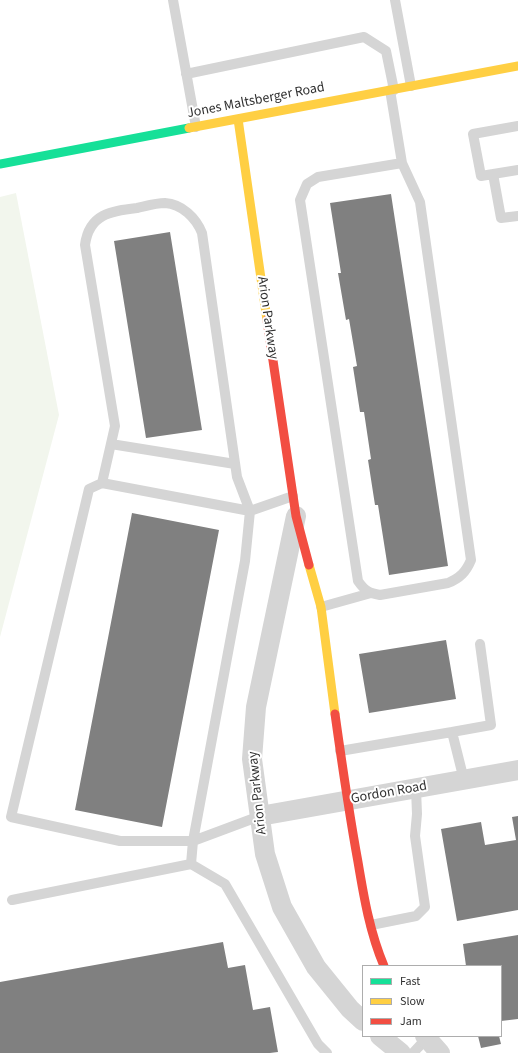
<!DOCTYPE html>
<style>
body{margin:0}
#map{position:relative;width:518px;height:1053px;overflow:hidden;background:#fff;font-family:"Source Sans 3",sans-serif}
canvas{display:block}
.legend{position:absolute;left:362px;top:965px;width:140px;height:72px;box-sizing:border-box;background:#fff;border:1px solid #adadad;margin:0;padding:5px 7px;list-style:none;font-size:12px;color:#313131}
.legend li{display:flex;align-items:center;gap:8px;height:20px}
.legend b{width:20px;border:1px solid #adadad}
</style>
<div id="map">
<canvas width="518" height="1053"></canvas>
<ul class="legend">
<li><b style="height:5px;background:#16e098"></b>Fast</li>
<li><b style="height:5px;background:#ffcf43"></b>Slow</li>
<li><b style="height:5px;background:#f24e42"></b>Jam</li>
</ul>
</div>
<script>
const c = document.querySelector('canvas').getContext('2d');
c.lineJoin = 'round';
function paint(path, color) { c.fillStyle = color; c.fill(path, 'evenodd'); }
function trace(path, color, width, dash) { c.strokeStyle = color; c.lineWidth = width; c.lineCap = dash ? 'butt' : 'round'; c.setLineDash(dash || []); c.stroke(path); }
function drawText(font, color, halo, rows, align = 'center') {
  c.font = font + ' "Source Sans 3",sans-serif'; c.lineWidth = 4; c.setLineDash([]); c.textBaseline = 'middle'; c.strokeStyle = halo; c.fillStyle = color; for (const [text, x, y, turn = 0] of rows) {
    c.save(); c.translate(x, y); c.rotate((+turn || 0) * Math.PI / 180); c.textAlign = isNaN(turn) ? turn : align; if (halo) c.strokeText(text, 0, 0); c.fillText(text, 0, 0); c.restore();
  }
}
paint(new Path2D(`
 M16,193L59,415L0,637V197Z`), '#f2f6ed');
paint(new Path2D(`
 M391,194L448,566L389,575L378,505H375L368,460L371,459L364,412H360L353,367L357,366L349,319L346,320L338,273H341L330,203Z
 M170,232L202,430L146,438L114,241Z
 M132,513L219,530L162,827L75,810Z
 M446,640L456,699L369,713L359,654Z
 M518,816V910L457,921L441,829L481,822L485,845L516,840L512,817Z
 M518,935V1019L501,1021V966H466L463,944Z
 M223,942L228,968L245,965L253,1010L270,1007L278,1052L270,1053H0V982Z
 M478,1036H499L501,1044L481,1048Z`), '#808080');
trace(new Path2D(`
 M173,0L196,127
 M395,0L411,86
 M186,74L364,37L386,51L394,90
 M390,90L402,163L318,177L307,184L300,200L358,581C365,591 369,593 380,595L448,583C460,578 466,572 471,560L420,202L402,163
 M518,126L473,134L481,176L518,170
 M493,174L501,218L518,216
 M111,444L235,464
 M102,483L115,426L85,245C89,214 111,211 137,208C146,206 156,203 165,203C182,204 196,218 202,233L237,477L250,511
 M250,511L102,483L89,489L11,817L120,841H193L245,561L250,511L293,496
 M321,607L371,593
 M452,732L491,725L480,644
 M340,751L452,732L464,780
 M191,864L193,841L260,816
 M12,900L191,864L225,884L318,1044L327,1053
 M371,925L416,916L425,907L415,836L417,814L416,789
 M413,1053L426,1039`), '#d5d5d5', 10);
trace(new Path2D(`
 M296,516L256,707L252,759L265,854L282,907L316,967L350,1009L363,1021
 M260,816L518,770
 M380,1036L401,1053
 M425,1036L440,1053`), '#d5d5d5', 20);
trace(new Path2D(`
 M0,164L189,128`), '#16e098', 9);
trace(new Path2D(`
 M238,119L267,320
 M189,128L518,66
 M309,565L321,607L335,714`), '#ffcf43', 9);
trace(new Path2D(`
 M267,320L296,516L309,565
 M335,714C342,764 349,813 358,862C364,898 370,933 384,966`), '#f24e42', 9);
drawText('14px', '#313131', '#fff', [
 ["Jones Maltsberger Road",256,101,-11],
 ["Arion Parkway",267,318,82],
 ["Arion Parkway",258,793,-96],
 ["Gordon Road",389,793,-10]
]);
</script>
